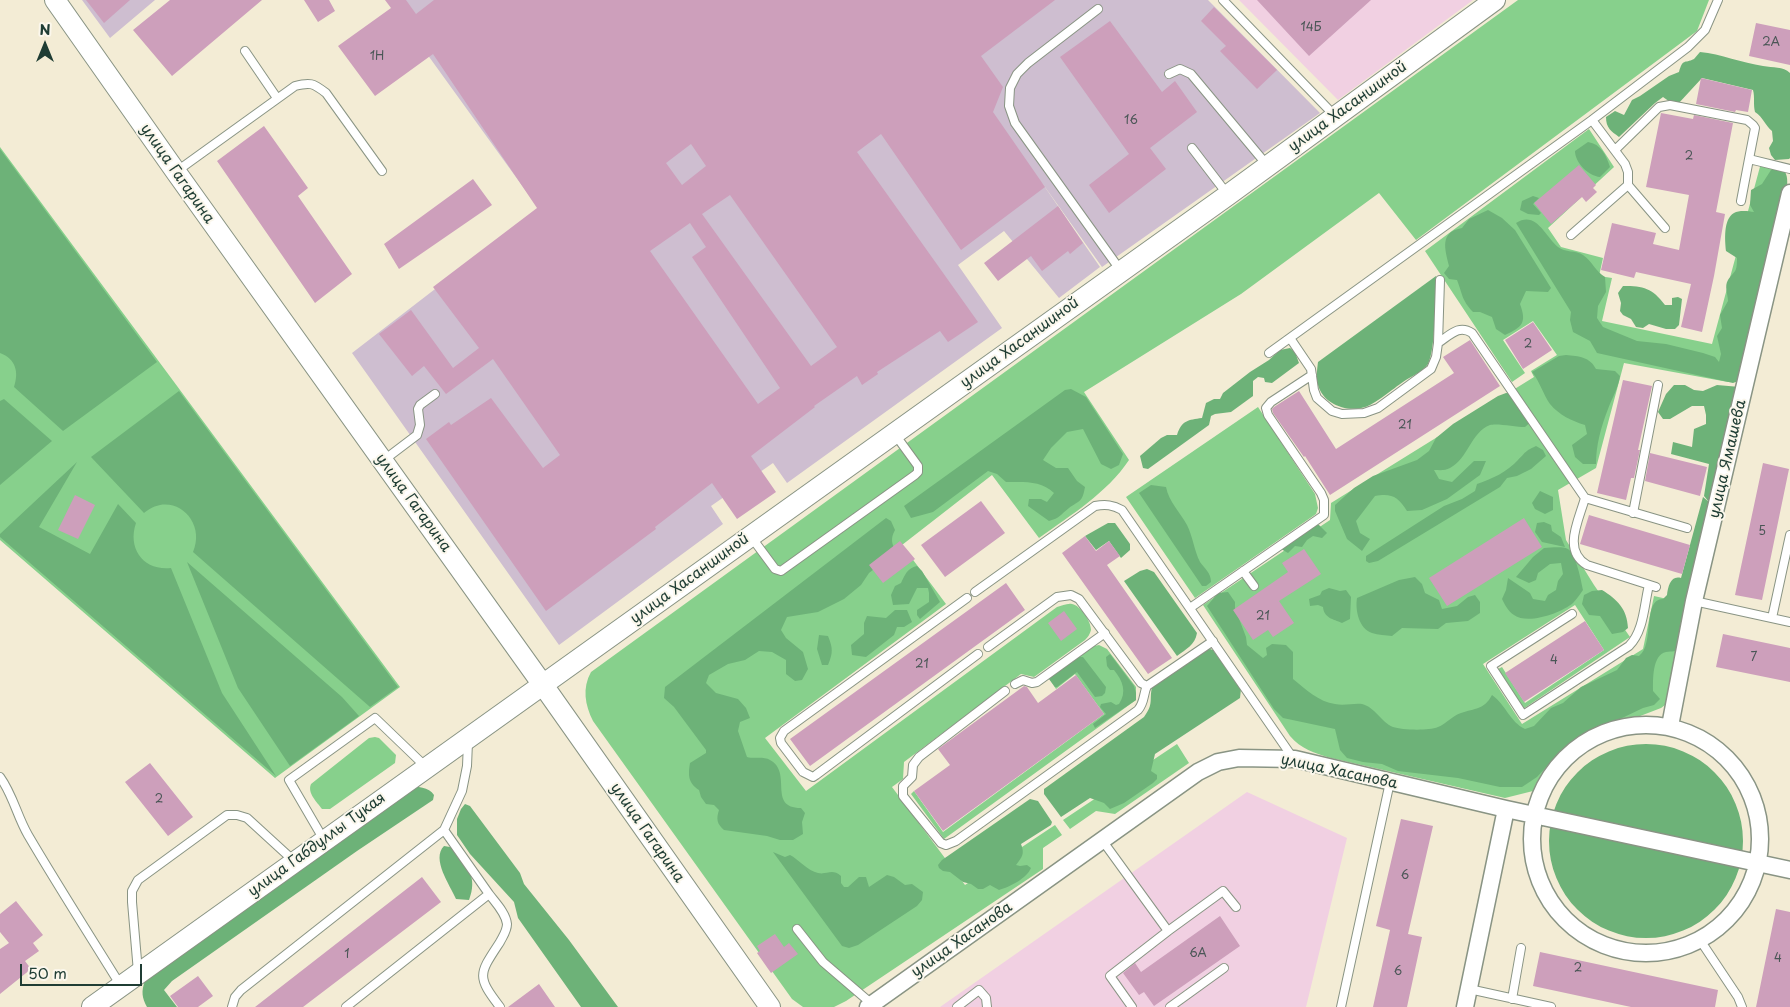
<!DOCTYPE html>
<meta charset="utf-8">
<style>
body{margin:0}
#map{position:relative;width:1790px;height:1007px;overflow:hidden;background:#f3ecd5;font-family:"Playpen Sans",sans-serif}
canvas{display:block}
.north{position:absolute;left:20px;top:20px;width:50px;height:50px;-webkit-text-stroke:4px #fbf7ec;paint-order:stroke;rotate:0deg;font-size:14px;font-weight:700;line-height:20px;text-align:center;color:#1f3d34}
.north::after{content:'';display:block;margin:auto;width:18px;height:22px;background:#1f3d34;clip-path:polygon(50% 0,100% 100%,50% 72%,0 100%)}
.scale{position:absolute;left:20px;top:964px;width:122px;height:22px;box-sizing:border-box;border:2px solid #1f3d34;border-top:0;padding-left:6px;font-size:15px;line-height:18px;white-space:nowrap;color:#1f3d34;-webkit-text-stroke:4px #fbf7ec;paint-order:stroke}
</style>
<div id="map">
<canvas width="1790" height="1007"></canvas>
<div class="north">N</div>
<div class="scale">50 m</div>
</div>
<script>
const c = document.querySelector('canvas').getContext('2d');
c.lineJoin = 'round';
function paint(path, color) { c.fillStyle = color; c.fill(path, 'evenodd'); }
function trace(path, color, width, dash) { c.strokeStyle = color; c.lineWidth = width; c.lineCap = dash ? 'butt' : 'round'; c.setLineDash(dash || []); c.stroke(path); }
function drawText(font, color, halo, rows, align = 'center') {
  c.font = font + ' "Playpen Sans",sans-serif'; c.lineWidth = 4; c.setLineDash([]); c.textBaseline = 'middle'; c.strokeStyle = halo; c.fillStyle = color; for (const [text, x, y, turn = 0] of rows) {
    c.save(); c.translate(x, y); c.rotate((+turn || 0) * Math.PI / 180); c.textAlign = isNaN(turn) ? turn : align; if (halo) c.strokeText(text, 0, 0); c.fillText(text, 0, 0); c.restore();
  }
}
paint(new Path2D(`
 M1239,0H1473L1338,100Z
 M1247,792L1347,838L1306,1007H940Z`), '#f1d0e2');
paint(new Path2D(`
 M82,0H155L110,38Z
 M388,0H1208L1320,113L1102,267L1040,180L1100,267L1059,298L1004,231L958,265L1002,328L787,483L773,463L711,506L723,524L559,645L352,353L539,209Z`), '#cebed0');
paint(new Path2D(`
 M1518,0H1709L1697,31L1416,240L1379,193L1241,294L1084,392L1129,460C1107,493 1071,515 1039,538L992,475L902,545L946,604L765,738L806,791L1057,607C1062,606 1067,603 1072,604C1081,606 1091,621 1091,630C1090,634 1088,637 1085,640L1034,677L1021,674L904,762L903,779L892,787L965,885L1055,825L1062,835L1043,848V869L846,1001L834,1007H803L792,999L593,721C585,705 582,688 591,672Z
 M1589,129L1614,167L1548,228L1561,247L1603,258L1599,276L1612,278L1602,321L1712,344L1761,163L1777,167L1728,382L1624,363L1596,468L1558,490L1566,540L1594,585L1630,637L1523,709L1498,669L1502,667L1525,703L1604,650L1575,605L1483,664L1522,724L1643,649L1654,596L1694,605L1668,703L1661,708L1596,733L1563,754L1533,791L1505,798L1331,758C1314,753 1301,749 1290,736L1203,605L1330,520L1331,503L1534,377L1531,371L1557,355L1533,321L1503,340L1525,373L1512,382L1425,251Z
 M0,147L400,687L275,778L0,540Z
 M1258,407L1315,494L1318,508L1316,514L1195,598L1126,497Z
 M1099,645L1107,649L1136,687V700L944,839L911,794L914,791L943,832L1104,714L1075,674L1056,689L1048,677L1090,647Z
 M375,737L379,738L396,755L395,763L330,809H322C317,802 307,793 311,784L369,738Z
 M1177,744L1189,763L1115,814L1096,811L1070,829L1063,820Z`), '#87d08c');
paint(new Path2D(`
 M1700,52C1721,54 1742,63 1763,66C1773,68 1783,66 1790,73V158L1789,159L1775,160L1771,155L1769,148L1773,141L1772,131C1765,125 1763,117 1755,112C1753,105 1755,97 1753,90L1702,78L1678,104L1670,102L1663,97L1655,103L1619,137C1611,131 1606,128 1606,117L1615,111L1624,115L1632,100L1640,96L1669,76L1679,72C1683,58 1684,64 1694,59C1696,57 1698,54 1700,52Z
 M1588,142C1601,144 1606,155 1610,167L1600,177C1589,176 1575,163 1575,151Z
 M0,149L157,362L63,431L14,387C19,372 16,359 0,353Z
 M1774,168H1782C1789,175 1787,182 1787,191L1741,380L1733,383L1597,353L1590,341L1573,332L1570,320L1571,312L1516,223C1536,210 1545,236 1558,247C1565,253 1576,250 1583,255C1592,261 1596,272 1605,277L1606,292L1598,306L1597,318L1603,327L1637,341L1666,344L1703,353L1715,357L1719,362L1721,354L1717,336L1722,328L1720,315L1728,301C1728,295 1724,286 1728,280C1735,270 1737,273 1737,258L1726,251C1725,241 1723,219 1734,213C1739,210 1748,211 1754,212L1750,205L1751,190L1762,184L1771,170Z
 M1533,196L1539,198L1533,204L1541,213L1539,215L1528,214L1520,210L1522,201Z
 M1488,210L1502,218L1515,230L1551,288L1548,292L1526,291L1520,304C1527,323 1522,327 1505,335L1496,329L1492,317L1480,312H1473C1461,299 1463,295 1457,280L1449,279L1444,273L1449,266C1445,249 1439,232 1462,228L1469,219Z
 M1436,276C1435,296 1436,348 1428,364C1424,371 1410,377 1403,382C1394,388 1374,405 1365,407C1347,413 1323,404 1318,385C1316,378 1317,370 1318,362Z
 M1623,286C1644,286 1652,288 1665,305H1672V298L1678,297L1682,299L1679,325L1675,329H1666L1649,324L1643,328L1636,327L1631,319L1623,315L1620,311L1621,303L1618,293Z
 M1290,348L1295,352L1299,363L1272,383L1265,382L1264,378L1258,377L1253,381V396L1231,412L1215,414L1211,416L1209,425L1148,469L1143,468L1140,456L1161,438L1167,435H1177C1182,420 1188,420 1202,418L1206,403L1214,399H1220L1223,393L1250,372L1269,360L1280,350Z
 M1566,355C1579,356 1590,357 1596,369L1615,371L1620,376C1618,389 1612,398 1608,409C1601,427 1596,445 1596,464H1583L1575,457L1572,445L1587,434L1585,425C1572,421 1559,415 1550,404C1543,394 1540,382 1532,372L1559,356Z
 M1674,385H1685L1694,390L1703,391L1717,385L1740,387L1681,649C1676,652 1672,651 1666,652C1652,655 1653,680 1653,691L1660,699L1654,705L1643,708L1578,739L1563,749L1537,777L1522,787H1500L1458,778L1398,771L1382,764L1363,762L1347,758L1340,750L1335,729L1283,718L1274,709L1207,606L1218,593L1228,592L1235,602V608L1246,637L1247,645L1263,658L1267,655L1266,648L1272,644L1286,645L1293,652V679C1305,689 1319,702 1335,704C1344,706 1354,703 1362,704C1375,707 1381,722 1393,727C1402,730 1428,731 1438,727C1446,724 1452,716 1461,713C1475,708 1484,710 1492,695C1506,705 1510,722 1525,729L1534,726L1551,708L1563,703L1581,687L1617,670L1626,658L1632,655L1639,656C1655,645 1642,599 1663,599L1667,595C1668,586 1671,575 1681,578L1703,497L1709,502L1704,496L1709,464L1671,454L1673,442L1692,447L1694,429L1706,424V415L1704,406H1692L1670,419H1663L1658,412L1666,394Z
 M1071,389L1086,397L1123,454L1119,465L1111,469L1101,464L1083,429L1067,432L1051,448L1043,460L1056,468H1068L1077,481L1085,487C1082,503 1080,500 1069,508C1060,515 1060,518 1049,521L1028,506L1029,499H1041L1047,502L1054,493C1041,480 1023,482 1006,482L997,474L988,471L933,512L911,518L904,506L1065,390Z
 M179,391L398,687L370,707L193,552C207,520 172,489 144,513L91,457Z
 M1506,393L1516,394L1533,420L1525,427C1516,427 1497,423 1490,425C1471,432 1468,459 1450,468C1445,471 1439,470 1434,470L1439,479L1452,482L1474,461H1486L1480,475L1447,499L1422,510L1407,511C1398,497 1392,493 1375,496L1356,521L1360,533L1370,539L1362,551L1347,539L1335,511V505L1354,488L1373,476L1417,460L1429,451L1436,438L1453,424L1498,396Z
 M4,399L52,441L0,485V401Z
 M1536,446L1543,450L1546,456L1531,469L1517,476L1507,478L1500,487L1378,561L1369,563L1366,561V556L1444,506L1462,499L1475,491L1477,484C1492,479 1507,472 1518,460C1526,452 1525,451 1536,446Z
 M77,462L39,527L90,554L118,504L136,523C127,549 144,571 171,568L222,693L276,776L0,537V534Z
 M1151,485L1166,487C1169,502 1180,512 1187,525C1193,537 1194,550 1200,562C1205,569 1211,573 1211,582L1206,586H1202L1139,493Z
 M1540,491L1553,497V510L1545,514L1535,509L1532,503Z
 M886,518L891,521L895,530C890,539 892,544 896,552L869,573L861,585L844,599L818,612L787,617L781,630L786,638L803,652L808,669L802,680L795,681L786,674V660L772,652L759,651L745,660L728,664L709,675L706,683L716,693L738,699L746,708L750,718L740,722L738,731L747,757C754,759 764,756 770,760C793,772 767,808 801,808L805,813L802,822L803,834L793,840H780L767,836L724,830C717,824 716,819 719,810L714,805L706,804L701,797L699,790C688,783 688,775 690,763L706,753V750L674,707L664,698L665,687Z
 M1544,522L1551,525L1552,531L1561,537L1565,547L1542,542L1535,532L1537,523Z
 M1108,523H1115L1130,544V550L1121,558L1109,541L1096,550L1085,536Z
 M1315,524L1319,525L1327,533L1322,538L1313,536L1307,540L1302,547L1295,546L1288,553L1281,549Z
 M1544,548C1551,548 1561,546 1568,549C1576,554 1581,580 1583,590C1580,594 1577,599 1573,603C1561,613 1528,625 1514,615C1508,611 1505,605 1502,599L1506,590L1508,578L1530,593L1533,599L1545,601L1548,595L1556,590L1558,581L1563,574L1561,563L1550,564L1538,573L1536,580L1529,583L1516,577L1533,557Z
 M187,562L342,697L359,716L290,766L238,688Z
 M917,566L922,571L940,602L920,619L917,615V610L929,602V593L928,588H917L909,604L893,605L891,595L895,586L901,583C905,575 907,568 917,566Z
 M1147,569L1154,572L1197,633C1195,645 1186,649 1177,656L1124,581L1140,571Z
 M1415,577L1422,584L1425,593L1439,600L1442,609L1457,606L1468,597L1475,595L1480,602V613L1468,621L1446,623L1438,629L1402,628L1392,636C1386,635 1378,635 1372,633C1359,629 1355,610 1357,598L1399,580Z
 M1329,588L1340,591L1346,590L1351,597L1350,619L1342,623C1333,619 1324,618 1323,607L1318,605L1310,606L1309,599L1320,595L1322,591Z
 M1602,590C1618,600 1627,609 1628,628L1623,632L1612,634L1600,616L1589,615L1582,604L1584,595L1592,591Z
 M895,610H907L912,622L904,627H897L894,635L866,657L852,655L851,645L864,634V623L867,616L886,618Z
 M819,635L828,636C833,648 833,653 828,665H822L817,649Z
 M1210,649L1213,650L1241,689L1240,698L1155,754L1151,771L1157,775V779L1153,783L1124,803L1110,809L1104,803L1090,798L1061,817L1044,794V789L1144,717C1154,703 1149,701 1152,687L1206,650Z
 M1110,654L1134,686L1136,693V700L1095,728L1093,724L1106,714L1100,707L1101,704L1111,702L1116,705L1119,704C1127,692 1123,681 1114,670H1110L1107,666L1106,657Z
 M1078,657H1083L1106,687L1105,693L1102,696L1095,697L1077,672L1057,687H1055L1049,679V677Z
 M1549 841a97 97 0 1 1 194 0a97 97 0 1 1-194 0Z
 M408,785C417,787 429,787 434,795L433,800L357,851L172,981L164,990L177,1007H147C142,998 141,991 145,981Z
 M1030,799L1038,801L1052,822L1051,825L1021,844C1025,854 1022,857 1016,865L1020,866L1027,865L1031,868C1027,878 1010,887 999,890L990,885L983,889H978L971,884L963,882L950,872L943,871L939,868L938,865L942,860Z
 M465,804L470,806L520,873L524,884L569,940L618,1007H581L518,918L514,902L470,854L457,835V819L461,809Z
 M444,846L456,848C467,867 478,877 469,900L456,899C450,885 431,859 444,846Z
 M773,852L785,857L790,855C798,859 808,871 818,873C827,875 832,868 841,876V883L844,887H848L859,877H866L869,887L887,875L894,877L905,885L912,884L923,892L922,900L917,906L858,945L849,948L842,946Z`), '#6db278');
paint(new Path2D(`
 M86,0H130L104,23Z
 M170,0H262L172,76L133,30Z
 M304,0H329L335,11L318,22Z
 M385,0H406L416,14L434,0H1055L981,56L1003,87L993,112L1045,187L961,250L881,134L857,152L978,322L948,342L940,331L877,372L878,374L862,385L857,376L814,406L815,407L751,456L776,492L737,519L712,483L655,527L656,529L546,611L426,439L449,422L451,425L491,398L543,468L560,455L493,359L446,394L424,366L412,376L379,334L411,310L453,368L479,348L433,287L537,208L433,54L375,96L338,46L391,8ZM691,144L706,166L682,185L666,163ZM730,195L837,347L811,366L702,214ZM690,223L706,247L692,257L780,388L758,404L650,251Z
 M1257,0H1371L1309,56Z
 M1214,7L1277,70L1257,89L1220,51L1226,46L1201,21Z
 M1110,21L1162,92L1175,81L1197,112L1150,148L1166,169L1109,213L1089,185L1129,154L1060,57Z
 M1756,23L1790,30V65L1749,56Z
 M1701,78L1752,90L1748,112L1736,110L1735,112L1696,104Z
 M1661,113L1693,119L1694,115L1733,123L1716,212L1725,214L1714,276L1702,332L1681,327L1691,284L1636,272L1634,278L1601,270L1612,223L1656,233L1653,244L1679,250L1689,195L1646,187Z
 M264,126L308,188L298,196L352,274L315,303L217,161Z
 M1579,165L1596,185L1593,188L1597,192L1586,202L1582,197L1551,224L1534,203Z
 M473,179L492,205L399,269L384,244Z
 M1058,206L1083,243L1070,254L1068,251L1042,271L1031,256L998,281L984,263Z
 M1533,322L1552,350L1523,369L1505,340Z
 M1470,340L1500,386L1330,495L1305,456L1304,457L1273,413L1272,409L1274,407L1299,391L1336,449L1454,373L1443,357Z
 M1623,380L1652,386L1638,450H1640L1634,478H1631L1626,500L1597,493Z
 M1650,453L1707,467L1700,496L1645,481Z
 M1763,463L1789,469L1762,600L1735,595Z
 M75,495L95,505L78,539L58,530Z
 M981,501L1005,533L945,577L921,545Z
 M1589,515L1690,545L1682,574L1580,544Z
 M1524,518L1542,547L1447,606L1429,578Z
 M1085,536L1096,551L1109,541L1120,556L1107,565L1172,658L1148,674L1062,553Z
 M900,541L915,559L883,583L869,565Z
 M1304,549L1321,574L1279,601L1294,623L1273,637L1268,630L1253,640L1233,610L1288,572L1282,563Z
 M1006,583L1025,610L810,766L790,739Z
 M1064,611L1077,629L1061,641L1048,623Z
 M1585,621L1604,650L1524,702L1505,673Z
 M1723,634L1790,648V682L1716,667Z
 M1076,675L1104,714L943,831L914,791L950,765L938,749L1024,686L1027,687L1038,703Z
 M150,763L193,817L168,836L125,782Z
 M1401,819L1433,826L1408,934L1422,937L1407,1007H1373L1390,930L1376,926Z
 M422,877L441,902L303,1007H255Z
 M16,901L43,935L33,943L39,951L25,961L31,969L0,994V949L9,943L0,932V914Z
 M1776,909L1790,912V1007H1756Z
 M1220,916L1240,946L1154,1006L1144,992L1139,995L1123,973L1135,963L1141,972Z
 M775,934L784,947L789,943L798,954L771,973L757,953L760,951L757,946Z
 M1540,952L1718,990L1715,1007H1631L1533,986Z
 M198,976L213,996L198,1007H178L170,996Z
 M539,984L555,1007H508Z`), '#cd9fbb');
const service = new Path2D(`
 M1223,0L1335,116
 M1098,9L1028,63L1017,74L1010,88L1009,106L1015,123L1121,271
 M245,51L277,98
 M1169,74L1180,69L1191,74L1267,165
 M1592,120L1625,164L1628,172V185
 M1192,148L1228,195
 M1615,150L1659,107L1670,105L1747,120L1753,125L1755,128L1749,159L1790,169
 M177,171L295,86C310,82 313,83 326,93L382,171
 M1741,201L1749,159
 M1571,235L1628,185L1665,228
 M1290,338L1311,369L1314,390L1317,398L1332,411L1342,414L1364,413L1378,408L1431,369L1436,357L1438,343C1450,335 1459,324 1472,333L1585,498L1687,528
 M1438,343L1440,280
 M1269,353L1592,120L1688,47L1705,30L1718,0
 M384,460L417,435L420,425L418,409L420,405L435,394
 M1585,498C1579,520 1562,550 1587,565L1656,587
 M1633,513L1658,385
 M752,538L775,569L781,571L915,475L918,472V466L894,433
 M1243,571L1254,586
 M975,592L1095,506C1106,504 1113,505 1122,510L1293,758
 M967,598L784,731L780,738L781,743L803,772L813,777L816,775L978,654
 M1694,601L1790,622
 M1190,608L1324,515V500L1321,493L1268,415L1266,408L1271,402L1312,375
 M1572,614L1491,666L1523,715L1629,646C1644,631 1644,605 1649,585
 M1772,618L1790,535
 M988,647L1057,597L1071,595L1079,599L1141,683L1147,686C1143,694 1145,702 1138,710L956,841L946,845L941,843L903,796V786L912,777L913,765L919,757L1005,691
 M1015,684L1023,680L1032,683L1037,682L1105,633
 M1147,686L1213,641
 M0,777C13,795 17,816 28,835C58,886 90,936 121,986
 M444,830L462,791L467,766L468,742
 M324,840L289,780L375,718L426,767
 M1102,840L1168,931L1110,976L1132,1007
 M489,894C495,902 506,913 507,924C507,931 503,936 500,942C479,974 476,976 500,1007
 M797,929L823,962L872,1004
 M1168,931L1223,891L1236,907
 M1700,940L1738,997L1742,1007
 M138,972L132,902V891L138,880L227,815H237L247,818L294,861
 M1469,989L1551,1007
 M1512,999L1521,948
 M232,1007L235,997L241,990L444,830L489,894L346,1007
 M957,1007L979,990L986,998L987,1007
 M1170,1007L1224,968
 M1341,1007L1390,782`);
const minor = new Path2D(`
 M1532 839a114 114 0 1 1 228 0a114 114 0 1 1-228 0Z
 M1670,726L1694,601L1790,193
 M868,1007L1198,772L1218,762L1239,758L1295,759L1506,809L1790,870
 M1465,1007L1506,809`);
const tertiary = new Path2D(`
 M55,0L176,172L543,685L770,1007
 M92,1007L1228,195L1495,0`);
trace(service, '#899484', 10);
trace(minor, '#899484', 19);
trace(tertiary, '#899484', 22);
trace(service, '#fff', 8);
trace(minor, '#fff', 16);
trace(tertiary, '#fff', 20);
drawText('12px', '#4a5656', null, [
 ["14Б",1311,28],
 ["2А",1771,43],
 ["1Н",377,57],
 ["16",1131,121],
 ["2",1689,157],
 ["2",1528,345],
 ["21",1405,426],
 ["5",1762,532],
 ["21",1263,617],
 ["7",1754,658],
 ["4",1554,661],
 ["21",922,665],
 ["2",159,800],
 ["6",1405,876],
 ["6А",1198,954],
 ["1",347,955],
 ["4",1778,959],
 ["2",1578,969],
 ["6",1398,972]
]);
drawText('15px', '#1f3d34', '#fbf7ec', [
 ["улица Хасаншиной",1348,107,-36],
 ["улица Гагарина",177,174,55],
 ["улица Хасаншиной",1020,343,-36],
 ["улица Ямашева",1728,459,-77],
 ["улица Гагарина",413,503,54],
 ["улица Хасаншиной",690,579,-36],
 ["улица Хасанова",1339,772,12],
 ["улица Гагарина",647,833,55],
 ["улица Габдуллы Тукая",317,845,-36],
 ["улица Хасанова",962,940,-35]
]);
</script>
